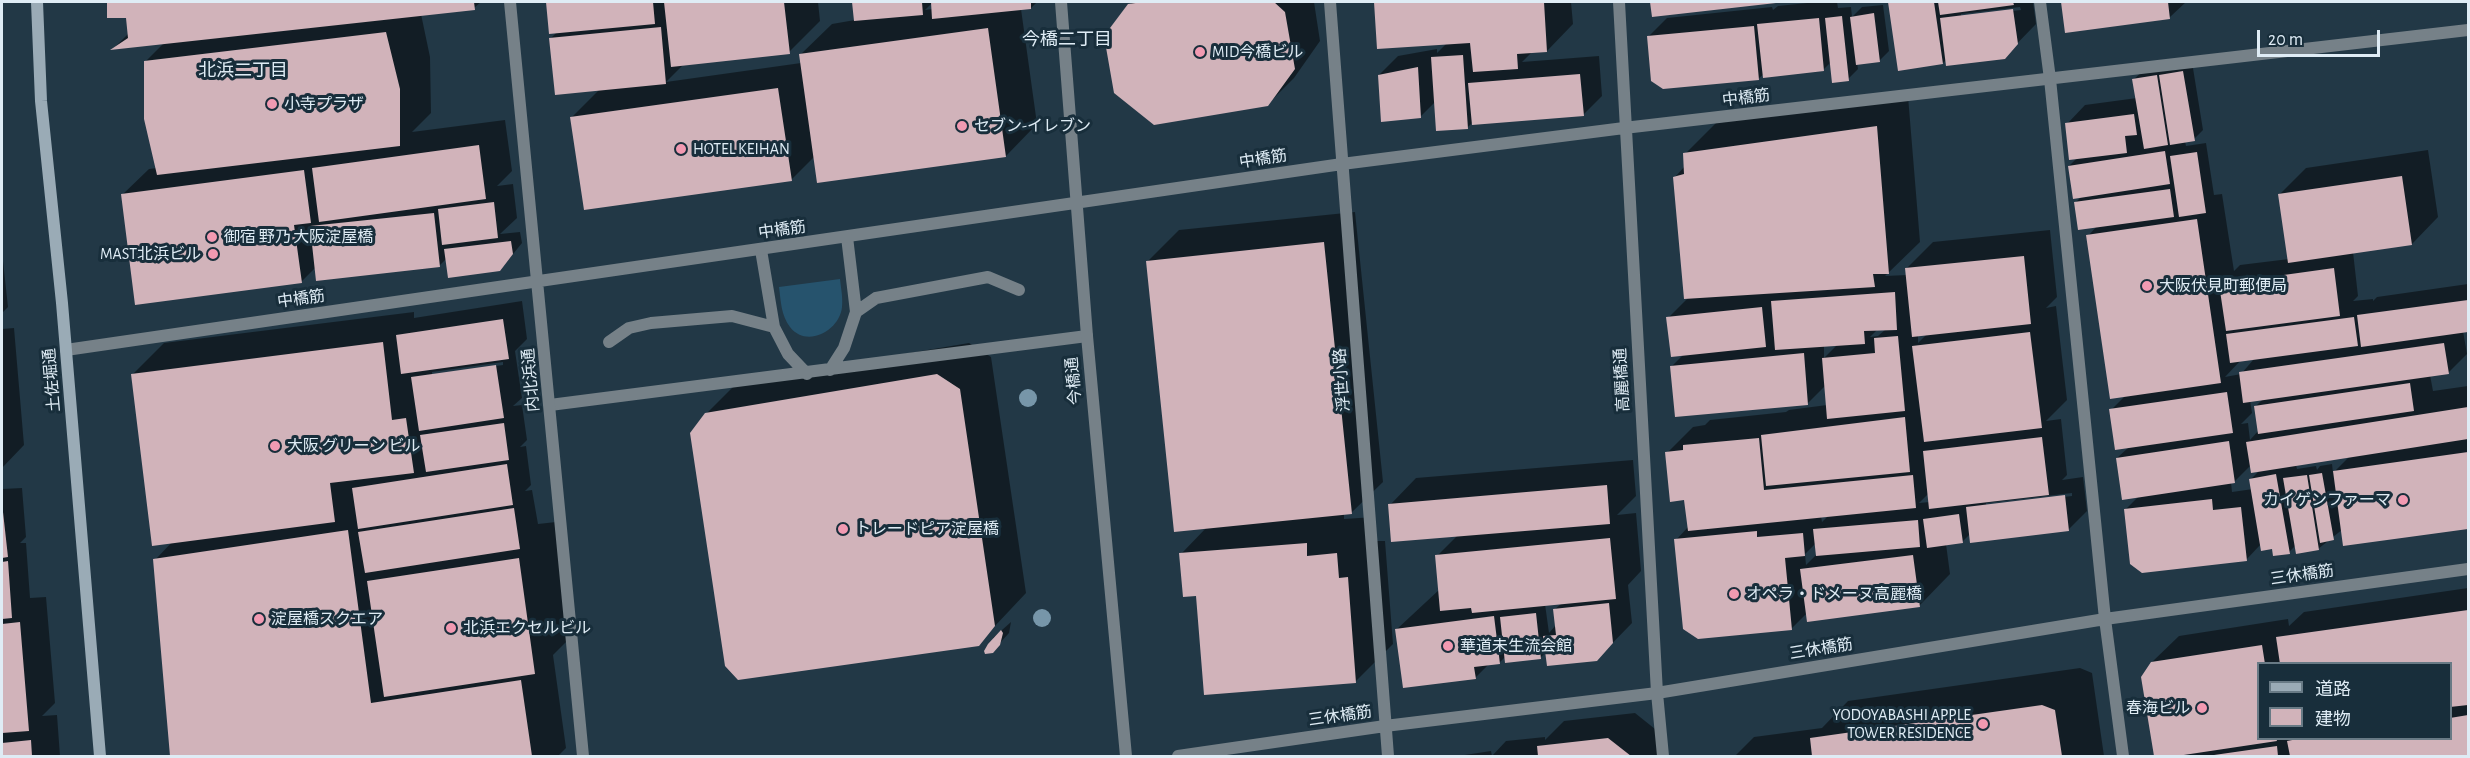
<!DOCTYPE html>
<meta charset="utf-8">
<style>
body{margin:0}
#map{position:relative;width:2470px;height:758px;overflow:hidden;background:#223846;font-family:"Alegreya Sans","Noto Sans JP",sans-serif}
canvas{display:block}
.frame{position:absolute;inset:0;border:3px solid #dfecf5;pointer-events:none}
.legend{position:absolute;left:2257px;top:662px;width:195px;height:78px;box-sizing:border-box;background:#182e3b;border:2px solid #687a85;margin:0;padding:8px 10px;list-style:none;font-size:18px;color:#dfecf5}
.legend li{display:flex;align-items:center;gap:12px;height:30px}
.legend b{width:30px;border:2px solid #687a85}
.scale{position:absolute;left:2257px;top:30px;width:123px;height:27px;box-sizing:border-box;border:3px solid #dfecf5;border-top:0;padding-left:8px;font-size:18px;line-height:21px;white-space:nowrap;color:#dfecf5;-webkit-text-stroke:4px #182e3b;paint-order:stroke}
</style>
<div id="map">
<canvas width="2470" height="758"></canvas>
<div class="frame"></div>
<ul class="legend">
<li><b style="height:8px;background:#9aabb6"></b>道路</li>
<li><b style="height:16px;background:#d1b3ba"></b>建物</li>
</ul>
<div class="scale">20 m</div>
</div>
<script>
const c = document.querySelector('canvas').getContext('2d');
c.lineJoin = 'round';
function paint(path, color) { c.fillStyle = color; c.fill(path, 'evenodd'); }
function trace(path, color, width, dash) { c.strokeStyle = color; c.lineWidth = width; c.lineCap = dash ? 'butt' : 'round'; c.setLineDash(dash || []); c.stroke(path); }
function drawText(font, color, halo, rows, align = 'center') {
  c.font = font + ' "Alegreya Sans","Noto Sans JP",sans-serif'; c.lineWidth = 6; c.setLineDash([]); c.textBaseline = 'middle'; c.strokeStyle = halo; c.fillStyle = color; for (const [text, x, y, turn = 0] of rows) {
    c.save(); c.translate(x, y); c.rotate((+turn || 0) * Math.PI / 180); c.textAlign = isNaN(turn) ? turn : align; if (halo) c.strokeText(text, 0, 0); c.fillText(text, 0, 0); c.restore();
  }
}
paint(new Path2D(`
 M840,279C841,288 843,298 842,307C840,330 807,349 790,327C781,315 781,302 779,287Z`), '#26536d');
paint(new Path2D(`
 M108,2H481L474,8L421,14L430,57L431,113L412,132L505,120L512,171L497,186L513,184L517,218L500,234L520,232L522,243L500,270L447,258L440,265L316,267L302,281L122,195L149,169L157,168L145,62L164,43L114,48L129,33L127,17H108Z
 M548,2H818L820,21L789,52L684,64L666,82L801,63L800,55L832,24L855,20L854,2H1037L1031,8L1021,9L1037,124L1006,156H815L791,180L572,117L600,89L551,38L558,31L551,32ZM932,3L933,9L925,10Z
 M1133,2H1314L1320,41L1294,78L1267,105L1129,5Z
 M1375,2H1571L1573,24L1547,51H1533L1522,62L1599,56L1602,96L1583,115L1472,123L1468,127L1436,101L1421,116L1379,75L1398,56L1437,49V53L1447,43L1378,47Z
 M1652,2H1775L1653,16Z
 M1817,2H1837L1838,8L1851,7L1852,17L1862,7L1883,5L1889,51L1879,61L1857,63L1858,69L1848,79L1831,62L1823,70L1764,74L1758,79L1648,37L1667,18L1772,7L1773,10L1778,6Z
 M1889,2H2033L2036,24L2004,57L1947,59L1943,63L1899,69ZM2020,7L2021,10L1961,17V14Z
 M2062,2H2186L2170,17L2066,31Z
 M2192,62L2203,130L2194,139L2185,141L2186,146L2206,143L2214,195L2222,194L2234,271L2240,265L2289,259L2280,194L2306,168L2428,150L2438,217L2412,244L2353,252L2358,296L2353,301L2373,299V301L2377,297L2468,284V330L2463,331L2467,354L2448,373L2430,375L2433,391L2468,386V527L2345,544L2343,529L2318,549L2296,545L2289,552L2261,544L2246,560L2126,509L2139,496L2117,458L2129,447L2111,410L2125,396L2088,236L2097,226L2076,202L2082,196L2069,166L2078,157L2067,124L2085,105L2137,98L2134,79L2144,70ZM2254,359L2241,374L2225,377L2241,360ZM2264,398L2256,406L2259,430L2250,440L2248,423L2241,424L2252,413L2250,400ZM2350,456L2333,473L2332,464L2320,466L2317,470L2316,466L2297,469L2296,465ZM2251,465L2260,470L2251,479L2253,489L2232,492L2231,482H2234Z
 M1908,96L1920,242L1885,276L1907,275V268L1933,242L2050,230L2057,297L2046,308L2056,306L2067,400L2046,421L2061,419L2067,475L2062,480L2083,477L2087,511L2068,530L1971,533L1962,542L1946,544L1950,574L1919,606L1807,613L1792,628L1676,540L1689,526L1686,499L1667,453L1693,427L1705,425L1710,420L1786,412L1789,410L1827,405L1826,385L1807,404L1672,366L1683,355L1668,318L1689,297L1675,177L1685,166V154L1716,123ZM1878,329H1886L1878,336L1870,337ZM1927,334L1918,343V335ZM1824,345H1837L1824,358ZM1929,493L1930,502L1919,503ZM2072,493V496L1986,506V503ZM1829,515L1822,522L1821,516ZM1816,543L1817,554L1806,565L1805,554Z
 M1355,212L1383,482L1351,513L1344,514V519L1374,517L1376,541H1385L1393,644L1356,681L1197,594L1181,554L1207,527L1148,261L1179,230Z
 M2,252L8,307L2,313Z
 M522,301L527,339L515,351L522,398L513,406L522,405L527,440L520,447L526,446L531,485L525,491L532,490L538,524L556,522L572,636L553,655L566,748L558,756H172L155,560L173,541L132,375L164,343L414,312V318ZM503,362V365L432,375V372Z
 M14,328L24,445L2,468V329Z
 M969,343L991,357L1026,593L978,644L706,414L738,382Z
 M1633,460L1636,496L1617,515L1636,513L1641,571L1628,585L1632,623L1596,660L1547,651L1541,657L1506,656L1499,663L1489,664L1475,678L1397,629L1440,589L1437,556L1458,535L1390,505L1416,478ZM1562,603L1554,610L1556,625L1549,633L1545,604Z
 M22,488L26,537L20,543H26L30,598L46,597L55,703L42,716L57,715L60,756H2V489Z
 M2468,588V756H2155L2143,677L2152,662L2179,636L2288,619L2289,626L2304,612ZM2258,664H2450V738H2258Z
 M1011,622L1009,633L999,644L993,638Z
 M2080,668L2092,673L2104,756H1735L1754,737L1822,728L1848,701Z
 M1635,713L1655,729L1658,756H1458L1491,751L1492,756L1506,741L1545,737V740L1564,721Z`), '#0007');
paint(new Path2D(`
 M107,2H474L475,10L110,50L128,38L126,18H107Z
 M546,2H653L655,24L549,34Z
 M664,2H784L790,54L671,67Z
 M852,2H922L923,15L854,21Z
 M931,2H1031V9L932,19Z
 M1143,2H1274L1285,12L1295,69L1268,106L1154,125L1114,93L1104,36L1128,4Z
 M1374,2H1544L1547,52L1517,54L1518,69L1473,72L1470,43L1377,49Z
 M1650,2H1775L1776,3L1652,17Z
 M1888,2H1934L1943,64L1898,71Z
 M1938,2H2013L2014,5L1940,15Z
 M2061,2H2168L2170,19L2065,33Z
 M2013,9L2018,44L2005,59L1946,66L1940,18Z
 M1874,13L1880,62L1856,65L1850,17Z
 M1842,16L1849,81L1832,83L1825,18Z
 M1819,18L1824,71L1763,78L1757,24Z
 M1754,26L1759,80L1663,89L1651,81L1647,36Z
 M661,27L666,84L555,95L549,38Z
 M988,28L1006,157L817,183L799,54Z
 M386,32L400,89V146L157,175L144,119V61Z
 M1463,55L1468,129L1436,131L1431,57Z
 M1418,67L1421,118L1381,122L1378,75Z
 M2183,71L2195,141L2170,145L2159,75Z
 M1580,74L1584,116L1472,125L1468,83Z
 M2157,75L2168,145L2144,149L2132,79Z
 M778,88L792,181L584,210L570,117Z
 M2134,114L2137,135L2125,136L2127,153L2069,160L2065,123Z
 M1877,126L1889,274H1873L1875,287L1684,299L1673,177L1684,174L1683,153Z
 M479,145L486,199L319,222L312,168Z
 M2165,151L2170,184L2073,199L2068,166Z
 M2197,152L2206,213L2179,217L2170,156Z
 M304,170L311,223L294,225L302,283L135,305L121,194Z
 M2402,176L2412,245L2288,263L2278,194Z
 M2170,189L2174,217L2078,230L2074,202Z
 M494,202L498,238L442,245L438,209Z
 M434,213L440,267L316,281L310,226Z
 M2197,219L2221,383L2110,399L2086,235Z
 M511,241L513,254L500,271L448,278L444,249Z
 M1324,242L1352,514L1174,532L1146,261Z
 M2024,256L2031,324L1912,337L1905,268Z
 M2334,268L2340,316L2226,331L2219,284Z
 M1895,292L1897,330L1864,331L1865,344L1775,350L1771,301Z
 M2468,300V332L2361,347L2357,315Z
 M1762,307L1766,347L1671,357L1666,317Z
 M2354,317L2358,346L2230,363L2226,334Z
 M503,319L509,359L401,374L396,335Z
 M2030,332L2042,428L1924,442L1912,346Z
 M1898,336L1905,411L1827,419L1822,358L1875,353L1874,338Z
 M383,342L392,420L406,418L414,473L330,483L335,522L152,546L131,374Z
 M2444,343L2449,374L2243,403L2239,372Z
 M1804,353L1808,405L1675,417L1670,366Z
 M496,365L504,418L419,431L411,377Z
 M937,374L960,389L995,626L979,646L738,680L725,666L690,433L705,413Z
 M2410,383L2414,411L2258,434L2254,406Z
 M2227,392L2233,433L2115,450L2109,409Z
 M2468,407V439L2251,473L2246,442Z
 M1905,417L1910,472L1766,486L1761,435Z
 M504,423L509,460L426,472L420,435Z
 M2042,437L2049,495L1929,509L1923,451Z
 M1759,438L1764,490L1913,475L1916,508L1688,531L1684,500L1670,502L1665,452L1683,450V445Z
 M2229,441L2235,483L2122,500L2116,458Z
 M2468,452V529L2343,546L2333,471Z
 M507,464L513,505L358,529L352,488Z
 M2322,473L2334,540L2320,543L2309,475Z
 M2276,474L2290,554L2273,556L2272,549L2261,551L2249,479Z
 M2307,475L2319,550L2296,554L2283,478Z
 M1607,485L1610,524L1391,542L1388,504Z
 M2065,495L2069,531L1970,543L1966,507Z
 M2212,499L2213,510L2241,507L2247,561L2142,573L2130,564L2124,509Z
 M2,503L8,557L2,558Z
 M514,508L520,549L365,573L358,532Z
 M1959,514L1963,543L1927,548L1923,519Z
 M1918,520L1920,547L1816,556L1813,529Z
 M348,530L371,703L521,680L532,756H170L153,559Z
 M1757,531V537L1803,533L1805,556L1785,558L1792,630L1698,639L1683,629L1674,539Z
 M1610,538L1616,599L1472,613L1471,608L1440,611L1435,555Z
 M1307,543V556L1337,553L1339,578L1348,577L1356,683L1204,695L1196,596L1183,597L1179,553Z
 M1913,555L1920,607L1807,622L1800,569Z
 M519,558L535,674L384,697L367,581Z
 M8,561L12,618L2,619V562Z
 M1609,603L1613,643L1597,661L1547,666L1543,636L1556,635L1553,609Z
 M2468,610V705L2450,707V664H2280L2276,637Z
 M1536,613L1541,659L1505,663L1500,617Z
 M1494,616L1500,664L1474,667L1476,679L1403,688L1395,629Z
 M20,622L29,731L2,733V624Z
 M1001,630L1003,633L1000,645L993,653L985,654L984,651L988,644Z
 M2262,645L2265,664H2258V738H2276L2277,741L2177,756H2154L2141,677L2151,662Z
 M2042,705L2055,710L2062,756H1812L1810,738Z
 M2468,715V756H2290L2287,741L2303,738H2450V718Z
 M1608,738L1631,756H1538L1537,746Z
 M31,740L32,756H2V743Z
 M2277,746L2278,756H2214V755Z`), '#d1b3ba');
trace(new Path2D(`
 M761,250L774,327L788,354L807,374
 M856,312L876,298L988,277L1019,290
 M609,342L629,328L651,323L732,316L774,327
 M830,370L844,348L856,312L847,237
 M550,405L1087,336`), '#768188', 12);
trace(new Path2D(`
 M510,2L583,756
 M1061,2L1087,336L1126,756
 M1330,2L1388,756
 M1619,2L1657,693L1663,756
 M2040,2L2050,79L2105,619L2123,756
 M66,350L1342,164L1624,128L2468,30
 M1178,756L1385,726L1657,693L2105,619L2468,569`), '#768188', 12);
trace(new Path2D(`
 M37,2L41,101L62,303L100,756`), '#9aabb6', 12);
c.fillStyle = '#7796a9';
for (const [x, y] of [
 [1028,398],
 [1042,618]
]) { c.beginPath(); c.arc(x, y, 9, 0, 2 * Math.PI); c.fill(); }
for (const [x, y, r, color] of [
 [1200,52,6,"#f19ab2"],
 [272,104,6,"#f19ab2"],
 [962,126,6,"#f19ab2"],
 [681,149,6,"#f19ab2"],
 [212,237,6,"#f19ab2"],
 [213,254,6,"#f19ab2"],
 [2147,286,6,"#f19ab2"],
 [275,446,6,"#f19ab2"],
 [2403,500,6,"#f19ab2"],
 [843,529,6,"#f19ab2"],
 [1734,594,6,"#f19ab2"],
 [259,619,6,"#f19ab2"],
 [451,628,6,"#f19ab2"],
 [1448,646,6,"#f19ab2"],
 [2202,708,6,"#f19ab2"],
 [1983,724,6,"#f19ab2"]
]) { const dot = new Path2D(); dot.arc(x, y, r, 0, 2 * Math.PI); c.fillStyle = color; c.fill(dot); trace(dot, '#182e3b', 2); }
drawText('16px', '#dfecf5', '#182e3b', [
 ["MID今橋ビル",1212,52],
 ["小寺プラザ",284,104],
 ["セブン-イレブン",974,126],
 ["HOTEL KEIHAN",693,149],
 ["御宿 野乃 大阪淀屋橋",224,237],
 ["MAST北浜ビル",201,254,"right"],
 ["大阪伏見町郵便局",2159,286],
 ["大阪 グリーン ビル",287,446],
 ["カイゲンファーマ",2391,500,"right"],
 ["トレードピア淀屋橋",855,529],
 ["オペラ・ドメーヌ高麗橋",1746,594],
 ["淀屋橋スクエア",271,619],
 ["北浜エクセルビル",463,628],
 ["華道未生流会館",1460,646],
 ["春海ビル",2190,708,"right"],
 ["YODOYABASHI APPLE",1971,715,"right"],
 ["TOWER RESIDENCE",1971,733,"right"]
], 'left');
drawText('16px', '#dfecf5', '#182e3b', [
 ["中橋筋",1746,98,-7],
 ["中橋筋",1263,159,-9],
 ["中橋筋",782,230,-8],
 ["中橋筋",301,299,-8],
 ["土佐堀通",52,380,-95],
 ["内北浜通",531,380,-95],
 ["浮世小路",1342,380,-94],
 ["高麗橋通",1622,380,-93],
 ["今橋通",1074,381,-95],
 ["三休橋筋",2302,575,-8],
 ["三休橋筋",1821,649,-9],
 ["三休橋筋",1340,716,-8]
]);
drawText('18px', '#dfecf5', '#182e3b', [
 ["今橋二丁目",1067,40],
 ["北浜二丁目",243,71]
]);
</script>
